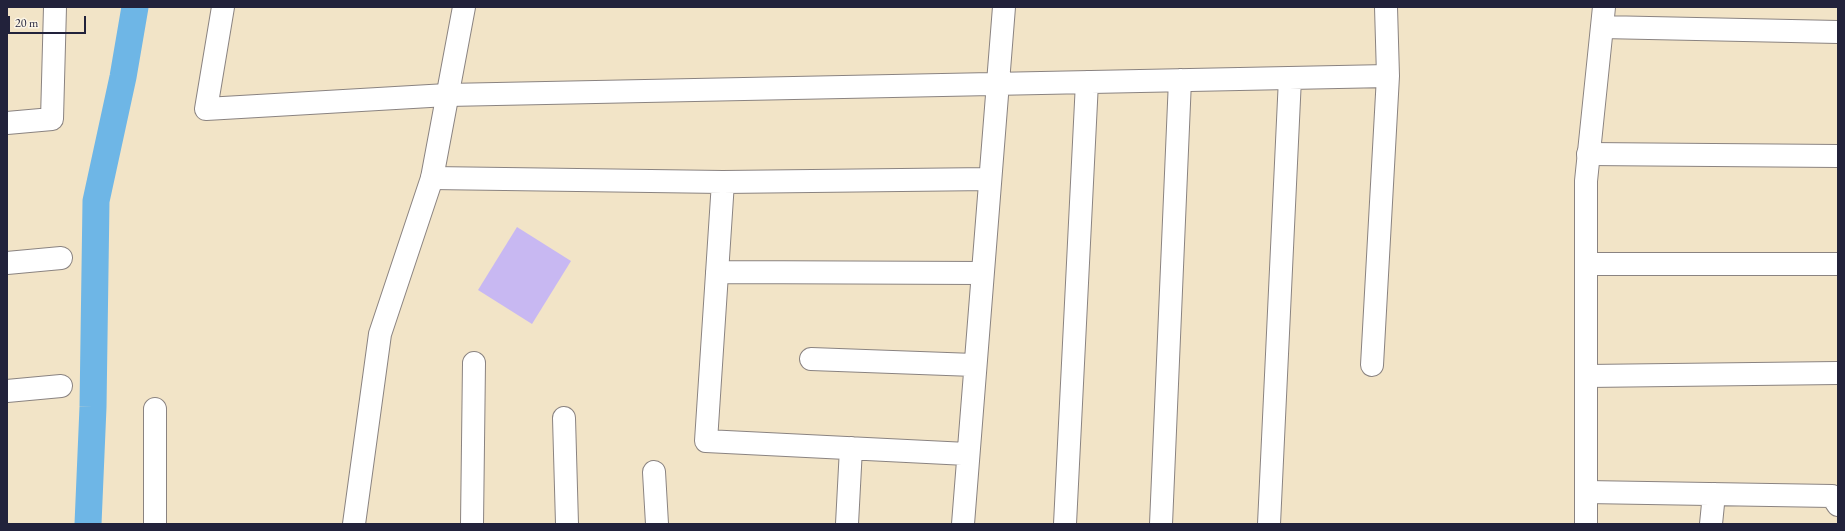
<!DOCTYPE html>
<style>
body{margin:0}
#map{position:relative;width:1845px;height:531px;overflow:hidden;background:#f2e4c7;font-family:"EB Garamond",serif}
canvas{display:block}
.frame{position:absolute;inset:0;border:8px solid #22223b;pointer-events:none}
.scale{position:absolute;left:8px;top:16px;width:78px;height:18px;box-sizing:border-box;border:2px solid #22223b;border-top:0;padding-left:5px;font-size:12px;line-height:14px;white-space:nowrap;color:#22223b;-webkit-text-stroke:3px #fcf5e5;paint-order:stroke}
</style>
<div id="map">
<canvas width="1845" height="531"></canvas>
<div class="frame"></div>
<div class="scale">20 m</div>
</div>
<script>
const c = document.querySelector('canvas').getContext('2d');
c.lineJoin = 'round';
function trace(path, color, width, dash) { c.strokeStyle = color; c.lineWidth = width; c.lineCap = dash ? 'butt' : 'round'; c.setLineDash(dash || []); c.stroke(path); }
function paint(path, color) { c.fillStyle = color; c.fill(path, 'evenodd'); }
trace(new Path2D(`
 M88,524L93,407L96,201L123,77L135,7`), '#6eb6e6', 27);
paint(new Path2D(`
 M517,227L571,261L532,324L478,290Z`), '#c8b8f2');
const street = new Path2D(`
 M223,7L206,109L447,95L1388,76L1386,7
 M7,123L52,119L55,7
 M1588,154L1838,156
 M432,178L723,182L990,179
 M723,182L706,441L967,454
 M7,263L61,258
 M1586,264H1838
 M717,272L982,273
 M811,359L974,365
 M1372,365L1388,76
 M1587,376L1838,373
 M7,391L61,386
 M155,409V524
 M564,418L567,524
 M654,472L657,524
 M1586,492L1832,496L1838,505
 M472,524L474,363
 M847,524L851,448
 M963,524L1004,7
 M1065,524L1087,82
 M1161,524L1180,80
 M1269,524L1290,78
 M1711,524L1714,494`);
const secondary = new Path2D(`
 M1602,27L1838,32
 M354,524L380,334L432,178L464,7
 M1586,524V181L1604,7`);
trace(street, '#8a8381', 24);
trace(secondary, '#8a8381', 24);
trace(street, '#fff', 22);
trace(secondary, '#fff', 22);
</script>
